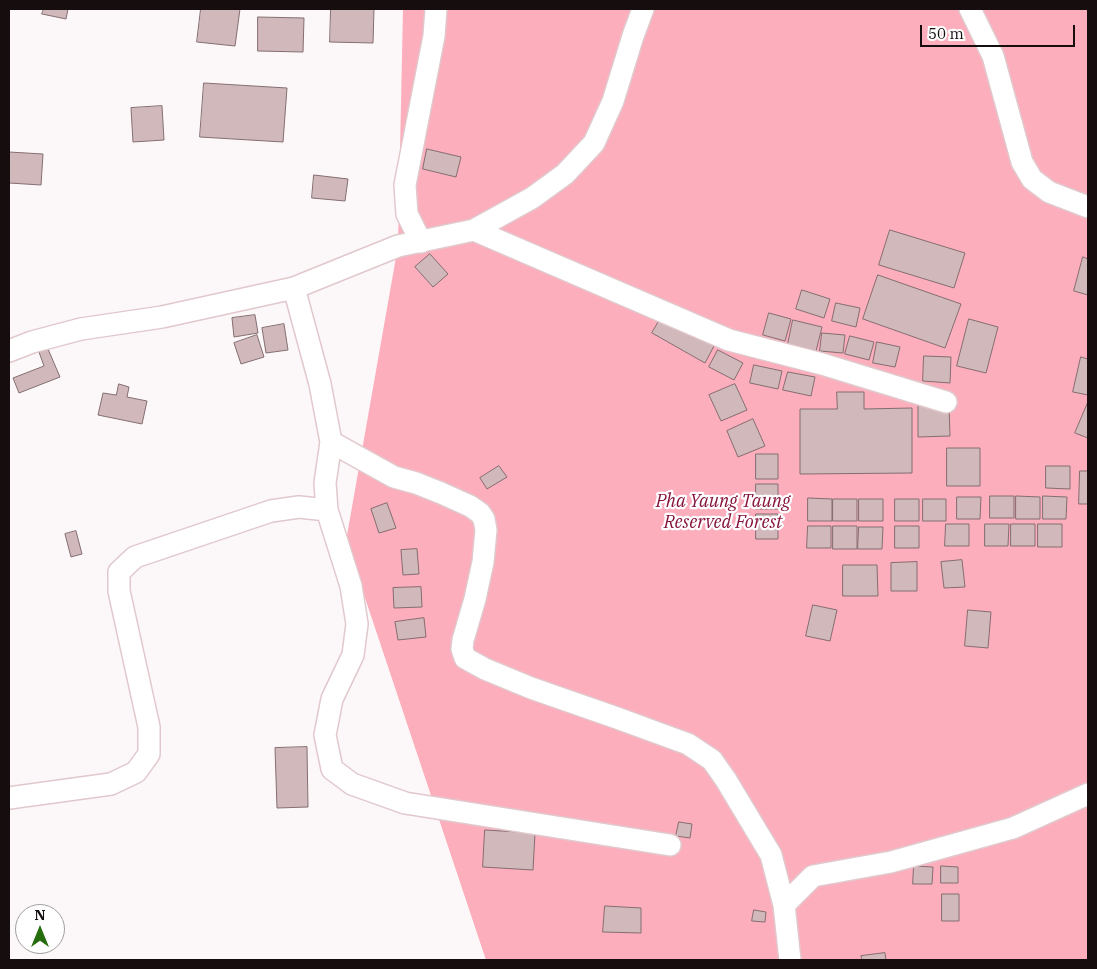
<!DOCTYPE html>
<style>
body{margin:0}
#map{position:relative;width:1097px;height:969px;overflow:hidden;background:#fcf7f8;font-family:"IBM Plex Serif",serif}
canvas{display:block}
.frame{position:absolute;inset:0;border:10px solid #150d0e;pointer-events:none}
.north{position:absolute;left:15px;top:904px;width:50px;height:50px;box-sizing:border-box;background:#fff;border:1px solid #a19e9f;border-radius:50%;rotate:0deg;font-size:14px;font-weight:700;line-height:20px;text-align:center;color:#150d0e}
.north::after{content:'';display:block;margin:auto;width:18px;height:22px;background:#266e0d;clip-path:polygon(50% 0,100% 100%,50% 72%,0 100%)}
.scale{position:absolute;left:920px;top:25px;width:155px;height:22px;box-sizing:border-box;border:2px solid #150d0e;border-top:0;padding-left:6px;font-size:15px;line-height:18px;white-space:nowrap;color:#150d0e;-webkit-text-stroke:4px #fff;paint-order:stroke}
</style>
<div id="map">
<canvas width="1097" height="969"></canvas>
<div class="frame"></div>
<div class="north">N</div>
<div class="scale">50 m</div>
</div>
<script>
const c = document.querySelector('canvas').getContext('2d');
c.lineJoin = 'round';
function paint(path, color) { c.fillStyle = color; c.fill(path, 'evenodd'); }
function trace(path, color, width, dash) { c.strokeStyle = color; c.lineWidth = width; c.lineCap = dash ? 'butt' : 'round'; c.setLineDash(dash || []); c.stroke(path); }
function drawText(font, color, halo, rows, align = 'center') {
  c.font = font + ' "IBM Plex Serif",serif'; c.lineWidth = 4.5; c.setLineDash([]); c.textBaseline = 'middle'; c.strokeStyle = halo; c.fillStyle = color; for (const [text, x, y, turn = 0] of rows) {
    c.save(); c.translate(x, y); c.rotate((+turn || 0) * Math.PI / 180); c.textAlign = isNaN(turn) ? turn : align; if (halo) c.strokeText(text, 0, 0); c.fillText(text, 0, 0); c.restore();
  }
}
paint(new Path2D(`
 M403,9H1088V960H486L346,541L398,246Z`), '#fdaebc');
const building = new Path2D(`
 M44,9H68L66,19L42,14Z
 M201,9H240L235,46L197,42Z
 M331,9H374L373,43L330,42Z
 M258,17L304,18L303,52L258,51Z
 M204,83L287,88L283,142L200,137Z
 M162,106L164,140L133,142L131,108Z
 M427,149L461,157L456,177L423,169Z
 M9,152L43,154L41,185L9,183Z
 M314,175L348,179L345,201L312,198Z
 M890,230L965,253L954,288L879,265Z
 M430,254L448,274L433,287L415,267Z
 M1083,257L1088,259V295L1074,291Z
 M878,275L961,304L945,348L863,319Z
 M802,290L830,299L824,318L796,309Z
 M836,303L860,308L856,327L832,321Z
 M769,313L791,319L785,341L763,335Z
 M255,315L258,333L234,337L232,318Z
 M662,316L714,346L705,363L652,333Z
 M969,319L998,327L986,373L957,366Z
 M793,320L822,327L816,351L788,344Z
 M284,324L288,350L266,353L262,328Z
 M822,333L845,335L843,353L820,351Z
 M257,335L264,357L241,364L234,343Z
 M850,336L874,342L869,360L845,354Z
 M877,342L900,347L895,367L873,363Z
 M48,349L60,377L19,393L13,378L44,366L39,352Z
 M718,350L743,363L734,380L709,367Z
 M924,356L951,357L950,383L923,381Z
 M1081,357L1088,359V395L1073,392Z
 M754,365L782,371L778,389L750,383Z
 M788,372L815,377L811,396L783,390Z
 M119,384L129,387L127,397L147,401L142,424L98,415L103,393L116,395Z
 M735,384L747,410L721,421L709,395Z
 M837,392H864V409L912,408V473L800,474V409H837Z
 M1088,402V438L1075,433Z
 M949,405L950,436L918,437V406Z
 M753,419L765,446L738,457L727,431Z
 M947,448H980V486H947Z
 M756,454H778V479H756Z
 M499,466L507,477L487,489L480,478Z
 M1046,466H1070V489L1046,488Z
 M1080,471H1088V504H1079Z
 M756,484H778V509H756Z
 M990,496H1014V518H990Z
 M1016,496L1040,497V519H1016Z
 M1043,496L1067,497L1066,519H1043Z
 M957,497H981L980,519H957Z
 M808,498L832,499V521H808Z
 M833,499H857V521H833Z
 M859,499H883V521H859Z
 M895,499H919V521H895Z
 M923,499H946V521H923Z
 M387,503L396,528L379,533L371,509Z
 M756,514H778V539H756Z
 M946,524H969V546H945Z
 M985,524H1009L1008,546H985Z
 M1011,524H1035V546H1011Z
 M1038,524H1062V547H1038Z
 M808,526H831V548H807Z
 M833,526H857V549H833Z
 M895,526H919V548H895Z
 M859,527H883L882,549H858Z
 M76,531L82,554L71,557L65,534Z
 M417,549L419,574L403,575L401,550Z
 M962,560L965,587L944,588L941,562Z
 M917,562V591H891V563Z
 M843,565H877L878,596H843Z
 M421,587L422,607L394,608L393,588Z
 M813,605L837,610L830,641L806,636Z
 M968,610L991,612L988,648L965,646Z
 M424,618L426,637L398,640L395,622Z
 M307,747L308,807L277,808L275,748Z
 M679,822L692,824L690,838L676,836Z
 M485,830L535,833L533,870L483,867Z
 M914,866L933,867L932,884H913Z
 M941,866L958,867V883H941Z
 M942,894H959V921H942Z
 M605,906L641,908V933L603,932Z
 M754,910L766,912L765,922L752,921Z
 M885,953L886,960H862L861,956Z`);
paint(building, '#d0b8bb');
trace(building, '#846e71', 1);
const street = new Path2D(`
 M970,9L993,56L1022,162L1032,179L1049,192L1088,207
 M474,230L729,340L822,364L946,402
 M421,242L407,214L405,185L434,36L436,9
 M294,288L320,384L331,442L394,477L416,483L441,493L470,506L480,513L484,519L486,530L483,562L475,599L463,640L462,649L465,658L485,669L531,688L617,718L688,744L712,760L726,780L771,855L784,905L790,960
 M9,351L32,342L81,329L162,317L294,288L398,246L474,230L532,198L565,174L594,143L613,101L633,36L643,9
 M331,442L325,483L327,510L351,586L357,624L353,655L332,699L325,735L332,769L352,784L405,803L670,845
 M9,798L111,784L136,772L149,754V727L119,591V572L135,557L271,511L299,507L327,510
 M784,905L813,876L891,862L1013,828L1088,794`);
trace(street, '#e1c8cc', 24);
trace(street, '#fff', 21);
drawText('italic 18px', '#85133b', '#fff', [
 ["Pha Yaung Taung",723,502],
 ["Reserved Forest",723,523]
]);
</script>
